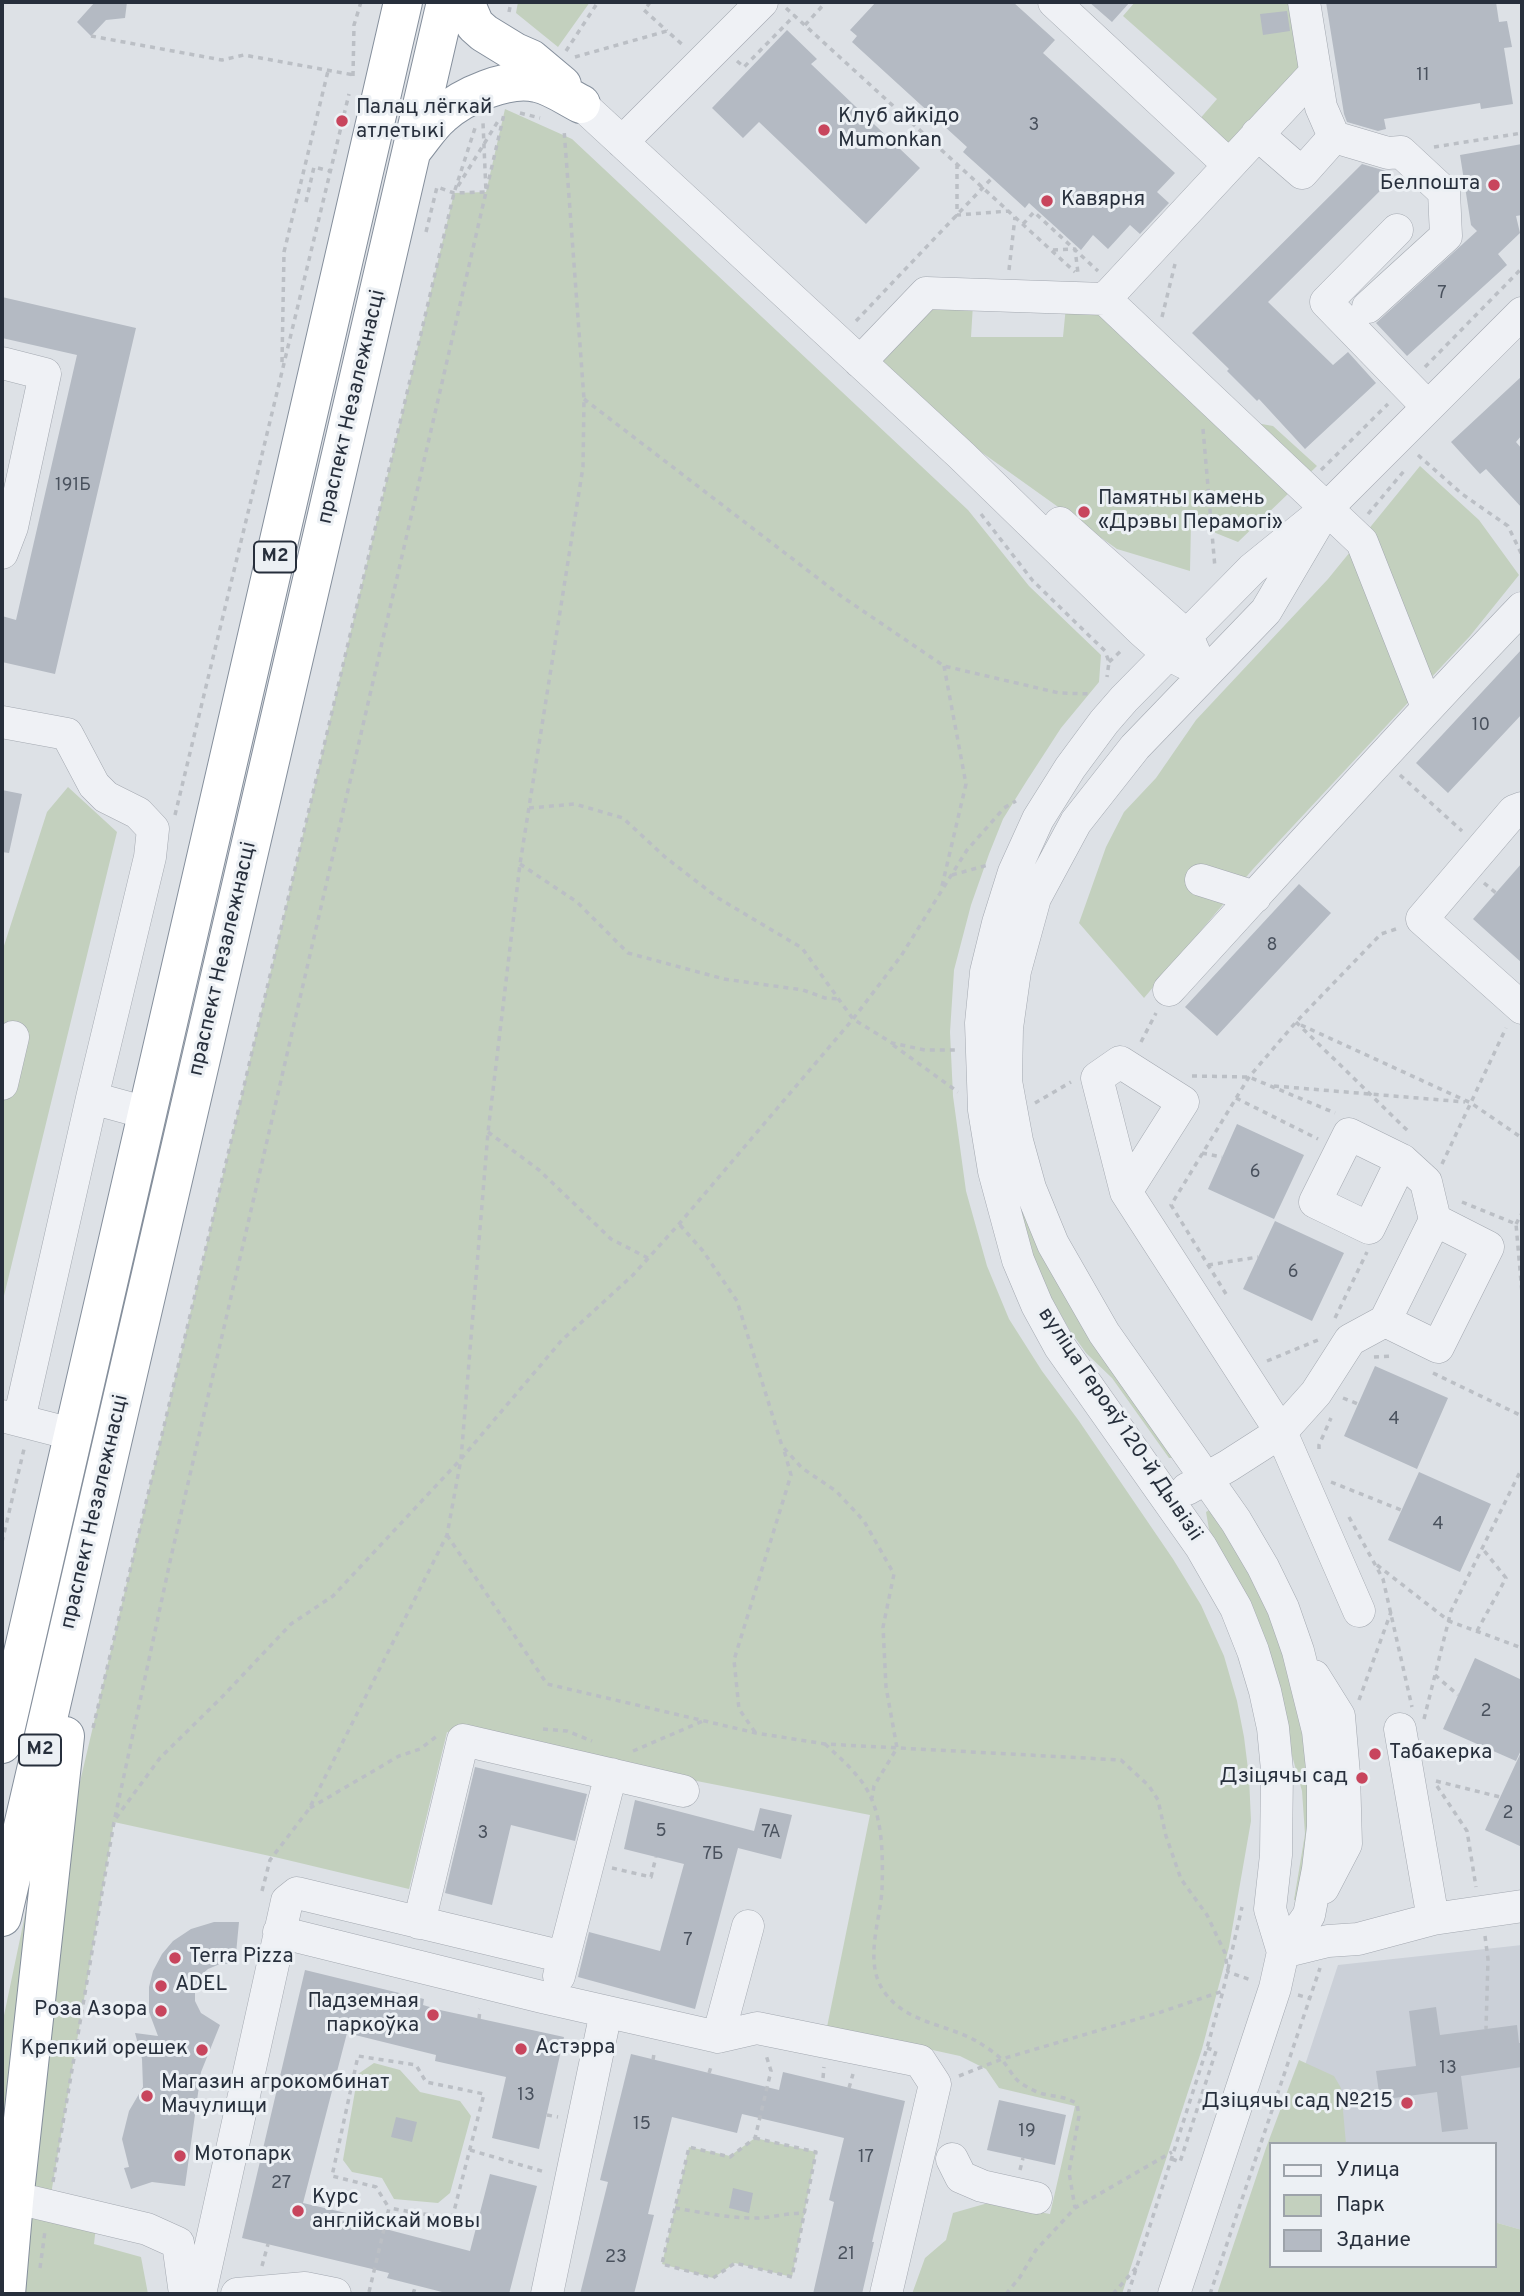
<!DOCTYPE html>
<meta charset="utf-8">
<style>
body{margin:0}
#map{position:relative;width:1524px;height:2296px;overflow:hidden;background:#dde1e6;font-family:Overpass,sans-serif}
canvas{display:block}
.frame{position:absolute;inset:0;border:4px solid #272f3c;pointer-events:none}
.legend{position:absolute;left:1269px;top:2142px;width:228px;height:126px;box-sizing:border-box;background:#ecf0f4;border:2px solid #9da3aa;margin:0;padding:9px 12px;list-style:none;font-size:21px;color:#272f3c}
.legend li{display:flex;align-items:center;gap:14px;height:35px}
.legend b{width:35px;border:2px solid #9da3aa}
</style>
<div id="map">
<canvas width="1524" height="2296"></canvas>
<div class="frame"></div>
<ul class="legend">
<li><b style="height:9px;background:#eff1f5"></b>Улица</li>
<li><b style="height:19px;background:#c3d0be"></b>Парк</li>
<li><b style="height:19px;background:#b4bac3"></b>Здание</li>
</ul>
</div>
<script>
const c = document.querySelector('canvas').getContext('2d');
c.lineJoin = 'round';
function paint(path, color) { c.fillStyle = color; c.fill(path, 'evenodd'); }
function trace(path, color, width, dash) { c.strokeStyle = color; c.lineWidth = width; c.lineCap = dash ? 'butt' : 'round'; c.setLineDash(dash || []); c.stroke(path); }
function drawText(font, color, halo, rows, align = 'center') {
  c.font = font + ' Overpass,sans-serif'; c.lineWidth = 6; c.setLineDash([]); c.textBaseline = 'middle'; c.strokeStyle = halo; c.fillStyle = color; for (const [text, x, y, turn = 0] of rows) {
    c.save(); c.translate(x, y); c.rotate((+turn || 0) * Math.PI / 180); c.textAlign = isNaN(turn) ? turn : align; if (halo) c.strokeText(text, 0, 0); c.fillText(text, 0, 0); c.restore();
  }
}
paint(new Path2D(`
 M1522,1945V2230L1494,2222V2144H1279L1338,1965Z`), '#cbd0d8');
paint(new Path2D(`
 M518,2H590L558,47L516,13Z
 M1135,2H1304L1314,74L1229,165L1191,129L1217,99L1123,16Z
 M505,109L572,139L968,510L1029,586L1101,655L1099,682L1061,728L1026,782L1003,819L989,854L971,905L954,970L950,1032L953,1096L966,1191L987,1266L1009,1319L1042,1371L1079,1421L1173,1559L1201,1605L1224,1656L1237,1701L1244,1737L1249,1777L1251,1821L1229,1947L1202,2049L1122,2294H912L925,2258L946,2240L953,2213L988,2203L1050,2214L1075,2106L999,2088L986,2069L960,2056L827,2027L870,1815L447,1732L409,1889L279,1858L114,1822L49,2206L33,2202L71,1820L454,193L486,192Z
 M927,300L973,304L971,337H1063L1066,306L1110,318L1256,423L1273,426L1317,466L1238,542L1191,523L1190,571L1117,549L956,434L875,360Z
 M1420,466L1479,520L1519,575L1470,636L1253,869L1144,998L1079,923L1106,847L1124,812L1156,778L1196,720L1328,579Z
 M68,787L117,832L2,1304V952L47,812Z
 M1021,1202L1176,1458H1169L1112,1378L1086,1353L1069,1329L1050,1296L1030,1251L1017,1213Z
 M1213,1508L1236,1546L1282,1638L1305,1745L1309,1780V1834L1297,1901L1294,1900L1305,1834L1302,1791L1291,1752L1277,1682L1210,1535L1206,1512Z
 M39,1848L2,2205V2025Z
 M1299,2060L1334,2076L1341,2088L1346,2144H1270V2266H1494V2222L1522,2230V2294H1217L1266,2148Z
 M374,2063L400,2070L420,2092L460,2101L471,2116L450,2193L438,2203L394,2199L382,2178L352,2172L343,2160L358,2074Z
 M755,2138L816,2152L792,2277L735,2263L713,2278L662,2264L689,2147L730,2156Z
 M30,2213L96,2226L94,2244L141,2257L148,2294H18Z`), '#c3d0be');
paint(new Path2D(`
 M95,2H127L125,18L106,20L91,36L77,22Z
 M876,2H1013L1055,40L1043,53L1175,173L1157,192L1169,203L1140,234L1130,225L1108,249L1093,235L1081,250L1029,203L1025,208L992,178L963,152L967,147L852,42L857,36L850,30Z
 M1089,2H1130L1112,22Z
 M1326,2H1496L1499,22L1507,21L1512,47L1504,48L1513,104L1481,109L1480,103L1384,119L1386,129L1378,131L1347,122L1344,114Z
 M1287,11L1290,31L1263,35L1260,14Z
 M787,30L817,59L811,64L920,168L866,224L759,122L743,138L712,108Z
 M1522,144V215L1516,216L1520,233L1498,254L1507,265L1407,356L1376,323L1477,231L1471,225L1460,155Z
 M1362,164L1386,171L1393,178L1268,302L1333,365L1348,352L1376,383L1305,449L1259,399L1257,401L1227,371L1229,369L1192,333Z
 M2,297L136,328L55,674L2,662V616L16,620L77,355L2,338Z
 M1522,376V435L1516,442L1522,449V508L1486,469L1480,474L1451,442Z
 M1522,649V714L1448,793L1416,763Z
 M2,790L22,794L9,853L2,852Z
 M1522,863V963L1473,919Z
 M1299,884L1331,913L1217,1036L1185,1007Z
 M1237,1124L1304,1155L1274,1219L1208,1189Z
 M1275,1221L1344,1253L1312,1321L1243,1289Z
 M1375,1366L1448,1398L1417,1469L1344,1436Z
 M1419,1472L1491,1504L1460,1572L1388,1540Z
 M1475,1658L1522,1680V1748L1516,1761L1443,1729Z
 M1522,1750V1847L1485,1830Z
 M475,1767L587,1794L575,1841L511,1825L492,1905L445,1893Z
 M635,1800L754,1831L760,1808L792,1815L781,1859L738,1848L695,2009L578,1977L589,1932L660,1951L684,1864L624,1849Z
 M214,1922H239L235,1964H220L208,1969L200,1976L195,1989V2001L201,2013L220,2025L201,2072L185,2186L152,2182L131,2189L124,2168L129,2167L122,2139L129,2111L143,2087L142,2059L135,2033L158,2036L149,2012V1987L153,1971L162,1954L173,1941L191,1929Z
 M305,1970L424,1999L423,2005L440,2010L564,2037L539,2149L492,2138L506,2077L435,2061L436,2055L347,2033L303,2203L372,2219L370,2225L470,2251L490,2174L537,2186L509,2294H450L387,2278L389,2273L242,2238Z
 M1436,2007L1440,2035L1517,2025L1519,2043H1522V2067L1461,2076L1468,2129L1442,2132L1437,2092L1380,2100L1376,2071L1416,2066L1409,2011Z
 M631,2054L779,2090L783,2072L905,2101L872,2242H874L862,2294H813L834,2202L829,2200L844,2138L742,2114L737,2133L672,2117L648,2214L654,2215L634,2294H580L608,2182L600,2180Z
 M999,2100L1066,2115L1055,2165L987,2150Z
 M396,2117L417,2122L412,2142L391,2137Z
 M733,2188L753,2193L749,2213L729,2208Z`), '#b4bac3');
const minor = new Path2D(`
 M1054,2L1229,165
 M1304,2L1321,107L1334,137L1388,153L1401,152L1444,192L1446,236L1368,307
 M581,104L961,455L1142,631L1168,654L1185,663
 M1257,134L1302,173L1334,137
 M622,142L762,2
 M1397,230L1326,302L1427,406
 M1105,299L1314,74
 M860,362L926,293L1105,299L1362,542L1427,707
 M2,363L45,374L12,527L2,553
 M1060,523L1187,636L1195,654
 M2,722L67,734L94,785L106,797L138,813L153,829L150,857L92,1098L19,1420
 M1522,808L1514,811L1422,919L1522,1008
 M1201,880L1255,897
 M1169,990C1286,862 1402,733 1522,608
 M2,1084L13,1037
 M92,1098L147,1113
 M1126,1192L1183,1102L1120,1062L1097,1078L1126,1192L1281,1432L1359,1611
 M1385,1321L1438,1347L1488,1247L1435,1220
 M2,1416L72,1434
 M1187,1489L1228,1466L1281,1432L1316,1393L1350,1340L1385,1321L1435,1220L1426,1182L1402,1160L1349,1134L1315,1202L1369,1228L1402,1160
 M1314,1676L1339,1716L1344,1774L1346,1844L1323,1888
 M1400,1729L1433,1919
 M419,1923L463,1740L683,1791
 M279,1932L542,1997L718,2037L757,2028L920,2061L935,2084L886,2294
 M1283,1952L1270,1909L1276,1855L1277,1770L1273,1728L1265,1691L1253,1651L1236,1608L1201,1547L1060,1347L1037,1305L1018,1260L994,1171L984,1110L981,1023L986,972L998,923L1014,872L1038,819L1070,768L1104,722L1124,699L1252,569L1326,509L1522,313
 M1283,1952L1328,1941L1358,1939L1433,1919L1522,1906
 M559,1976L611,1774
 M718,2037L748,1926
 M952,2159L961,2177L982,2186L1036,2198
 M14,2201L33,2202L147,2229L178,2243L185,2294
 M200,2294L287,1901L297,1893L564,1957
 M237,2294L305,2288L335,2294
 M547,2294L606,2012
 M1174,2294L1275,1988L1283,1952L1309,1915L1318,1869L1323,1827V1778L1318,1731L1298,1651L1283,1608L1263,1567L1236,1521L1104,1333L1053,1244L1030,1188L1017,1141L1006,1081L1007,1028L1015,971L1035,898L1076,822L1135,747L1266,611L1326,509`);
const highway = new Path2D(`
 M465,2L475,25L484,33L515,52L531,59L562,85
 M414,148C423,137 431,124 442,115C463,96 508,76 537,83C552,86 567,97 581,104
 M2,1744L403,2
 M2,1917L446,2
 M6,2294L14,2201L65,1736`);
trace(minor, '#a3a8b0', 33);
trace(highway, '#858f9c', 40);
trace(new Path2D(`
 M649,2V4L644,10L667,31
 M786,8L1075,272
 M509,12L511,2
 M805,25L826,2
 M91,36L222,60L244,55L354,75
 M566,51L598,2
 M575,57L667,31L684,46
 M737,61L744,67L795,15
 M353,76L354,25L361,2
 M520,113L540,118
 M1434,147L1522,133
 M957,164V215L1009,211
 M458,186L500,118
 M306,202L314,167L330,171
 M1023,224L1034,212L1098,271
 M426,232L437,187L454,193L486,192L483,123
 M1053,250L1075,249L1078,273
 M1009,270L1015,217
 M1162,317L1175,264
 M856,321L992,178
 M282,362L284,252L328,71
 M1425,367L1522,268
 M584,399L841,596L944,666L1059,693L1092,694
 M1203,429L1215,568
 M1418,455L1462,494L1508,526L1522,555
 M1321,470L1388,404
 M981,514L1033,581L1105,651L1109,662L1107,677
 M1368,514L1404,471
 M1109,662L1123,649
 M1400,775L1462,831
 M529,808L575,804L623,818L665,857L718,898L802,948L853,1019L892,1043L925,1050H956
 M175,815L349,94
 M520,864L577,902L628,953L724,979L803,990L825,998L840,999
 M952,875L988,865
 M1484,883L1496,893
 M942,886L966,784L944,666
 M1296,1022L1409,1132
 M1301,1025L1471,1103L1522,1138
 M1141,1042L1156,1013
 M893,1045L958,1092
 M1192,1076L1249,1077L1335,1113
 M1274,1086L1465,1102
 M1236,1098L1318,1139
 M1035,1103L1071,1082
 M488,1132L539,1170L611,1239L648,1258
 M1202,1153L1222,1157
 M1442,1164L1506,1028
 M1462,1202L1516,1224L1522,1293
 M1516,1224L1522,1213
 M680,1225L703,1251L737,1301L782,1446L802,1468L836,1491L864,1521L894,1574L883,1627L886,1687L897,1748L874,1786L872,1798
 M1208,1265L1258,1257
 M1226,1294L1171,1205L1249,1077L1296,1022L1381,934L1399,928
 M1335,1318L1367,1252
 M1374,1357L1394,1356
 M1267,1361L1318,1340
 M1433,1373L1522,1416
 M1343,1398L1358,1404
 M1319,1449V1445L1331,1418
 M1331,1482L1401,1510
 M1349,1517L1383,1579L1412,1707
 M447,1535L547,1684L756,1733L825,1744L1121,1760L1149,1786L1158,1800L1166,1836L1181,1879L1207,1915L1225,1953L1228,1972L1251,1980
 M2,1542L24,1449
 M1377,1565L1449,1621L1522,1648
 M1477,1631L1506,1578L1482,1548
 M1435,1675L1458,1695
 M1359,1700L1391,1612
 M1424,1719L1451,1611L1522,1468
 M93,1728L454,193L475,128
 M543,1729L567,1731L592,1741
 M755,1732L739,1709L734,1660L791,1475L784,1450
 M825,1744C842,1760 863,1777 872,1800C883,1826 883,1861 882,1890C880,1922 863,1964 885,1993C908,2024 948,2024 978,2042C986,2047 997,2054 1003,2061C1016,2078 1013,2080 1033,2090C1047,2098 1064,2094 1077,2104L1079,2116L1069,2172L1075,2208
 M633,1751L703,1721
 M1436,1781L1500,1797
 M1437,1786L1467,1831L1476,1887
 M310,1808L399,1756L420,1749L437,1736
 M116,1818L160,1758L222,1697L291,1624L333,1596L461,1459L562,1340L633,1275L679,1224L853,1019L901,956L967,850L1004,808L1016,801
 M612,1868L651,1877L656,1857
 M262,1891L270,1860L309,1809L447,1535L461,1459L488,1132L520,864L583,467L584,399L564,129
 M1485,1936L1488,1959L1486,2029
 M1298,1995L1309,1998
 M479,2019L480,2009
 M653,2060L654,2054
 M709,2073L711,2067
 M959,2076L1002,2059L1161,2012L1223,1991
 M823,2078L824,2067
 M849,2088L853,2074
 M547,2115L558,2117
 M755,2138L816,2152L792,2277L735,2263L713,2278L662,2264L689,2147L730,2157L755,2138L771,2071L766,2055
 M470,2150L545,2172
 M1172,2159L1180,2162L1216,2051L1207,2048
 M1020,2170L1023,2158
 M53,2182L114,1822L171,1557L504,114
 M675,2208C699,2212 724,2217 748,2218C768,2219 785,2213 805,2213
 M262,2266L268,2244
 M40,2268L45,2231
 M369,2292L389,2208L376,2187L332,2176L358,2056L416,2065L426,2082L484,2094L452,2219L389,2208
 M413,2294L416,2285
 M1006,2294L1020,2277L1036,2250L1075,2208L1172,2152
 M1113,2294L1136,2268
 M1128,2294L1207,2048L1223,1991L1242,1907
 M1210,2294L1320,1968`), '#bbbfc5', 3.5, [5, 5]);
trace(minor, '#eff1f5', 32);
trace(highway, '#fff', 38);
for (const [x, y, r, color] of [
 [342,121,7,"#c8455d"],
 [824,130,7,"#c8455d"],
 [1494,185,7,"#c8455d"],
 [1047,201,7,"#c8455d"],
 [1084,512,7,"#c8455d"],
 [1375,1754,7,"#c8455d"],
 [1362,1778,7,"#c8455d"],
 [175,1958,7,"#c8455d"],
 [161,1986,7,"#c8455d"],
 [161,2011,7,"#c8455d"],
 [433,2015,7,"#c8455d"],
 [521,2049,7,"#c8455d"],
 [202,2050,7,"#c8455d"],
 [147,2096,7,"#c8455d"],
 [1407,2103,7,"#c8455d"],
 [180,2156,7,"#c8455d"],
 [298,2211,7,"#c8455d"]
]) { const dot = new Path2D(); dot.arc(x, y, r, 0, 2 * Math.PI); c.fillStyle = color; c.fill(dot); trace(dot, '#ecf0f4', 2.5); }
drawText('18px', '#4a525e', null, [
 ["11",1423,76],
 ["3",1034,126],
 ["7",1442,294],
 ["191Б",73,486],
 ["10",1481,726],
 ["8",1272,946],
 ["6",1255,1173],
 ["6",1293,1273],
 ["4",1394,1420],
 ["4",1438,1525],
 ["2",1486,1712],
 ["2",1508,1814],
 ["5",661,1832],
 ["7А",771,1833],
 ["3",483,1834],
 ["7Б",713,1855],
 ["7",688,1941],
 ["13",1448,2069],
 ["13",526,2096],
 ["15",642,2125],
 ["19",1027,2132],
 ["17",866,2158],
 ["27",281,2184],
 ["21",846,2255],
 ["23",616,2258]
]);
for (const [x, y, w] of [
 [275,557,42],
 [40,1750,42]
]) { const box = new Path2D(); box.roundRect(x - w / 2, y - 15.5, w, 31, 5); c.fillStyle = '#ecf0f4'; c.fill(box); trace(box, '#272f3c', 2); }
drawText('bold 19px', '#272f3c', null, [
 ["М2",275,557],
 ["М2",40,1750]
]);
drawText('21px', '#272f3c', '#ecf0f4', [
 ["Палац лёгкай",356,109],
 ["атлетыкі",356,133],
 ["Клуб айкідо",838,118],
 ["Mumonkan",838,142],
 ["Белпошта",1480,185,"right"],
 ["Кавярня",1061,201],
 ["Памятны камень",1098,500],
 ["«Дрэвы Перамогі»",1098,524],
 ["Табакерка",1389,1754],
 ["Дзіцячы сад",1348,1778,"right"],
 ["Terra Pizza",189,1958],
 ["ADEL",175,1986],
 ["Падземная",419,2003,"right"],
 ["паркоўка",419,2027,"right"],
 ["Роза Азора",147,2011,"right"],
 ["Астэрра",535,2049],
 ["Крепкий орешек",188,2050,"right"],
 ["Магазин агрокомбинат",161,2084],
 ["Мачулищи",161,2108],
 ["Дзіцячы сад №215",1393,2103,"right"],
 ["Мотопарк",194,2156],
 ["Курс",312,2199],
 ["англійскай мовы",312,2223]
], 'left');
drawText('21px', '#272f3c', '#ecf0f4', [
 ["праспект Незалежнасці",353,407,-77],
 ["праспект Незалежнасці",224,959,-77],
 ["вуліца Герояў 120-й Дывізіі",1119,1425,56],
 ["праспект Незалежнасці",96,1512,-77]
]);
</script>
